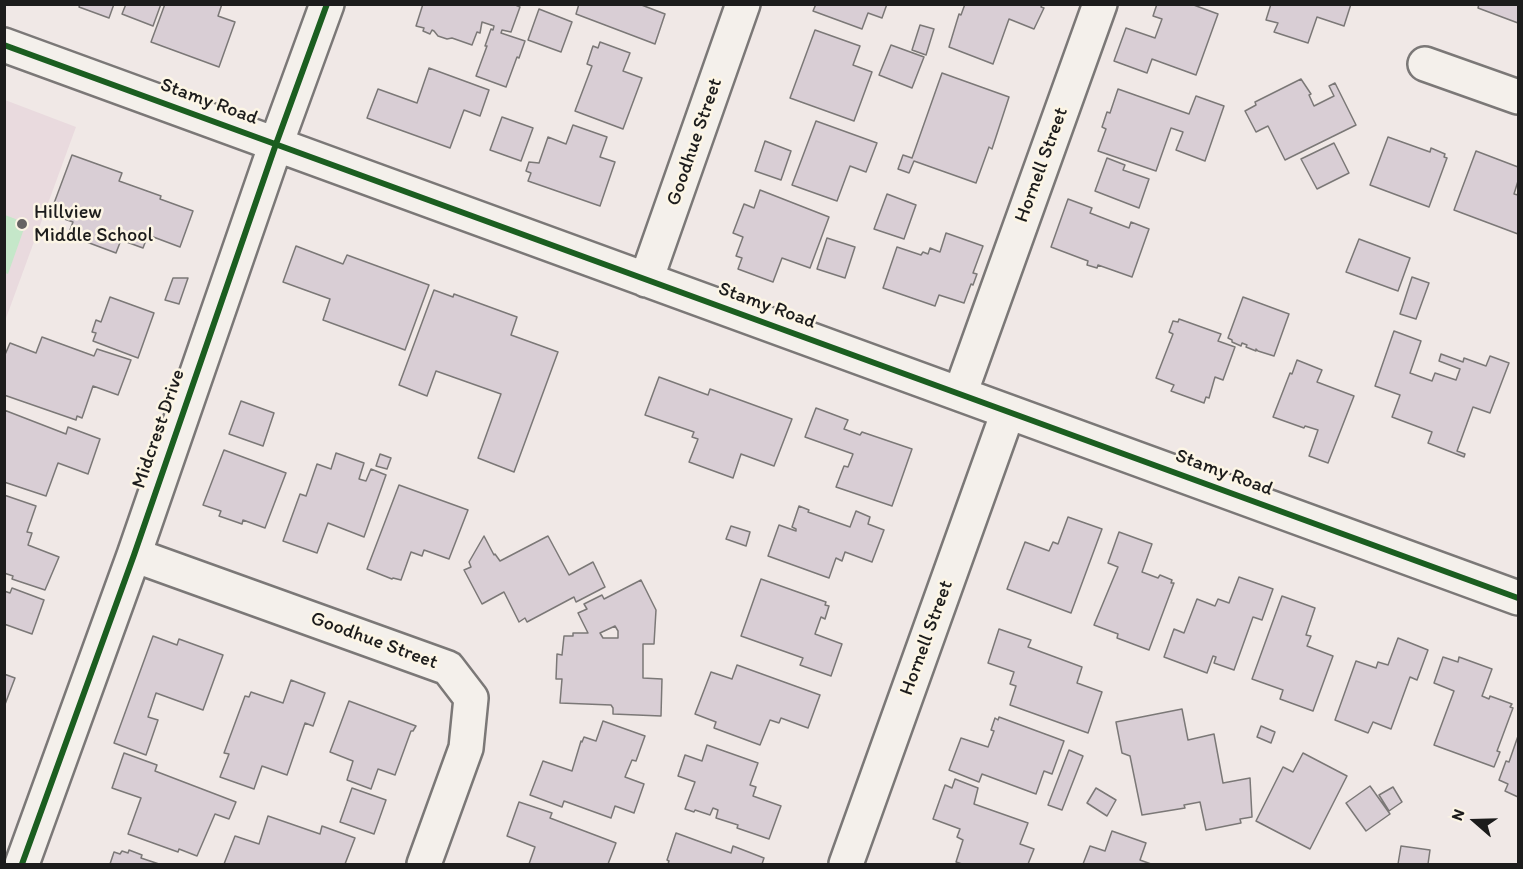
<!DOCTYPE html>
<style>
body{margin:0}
#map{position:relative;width:1523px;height:869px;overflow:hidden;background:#f0e8e6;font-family:Itim,sans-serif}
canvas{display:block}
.frame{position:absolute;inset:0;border:6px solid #1c1c1c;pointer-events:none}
.north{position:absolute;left:1445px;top:791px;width:60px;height:60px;-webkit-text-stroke:4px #fcf5e5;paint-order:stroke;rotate:290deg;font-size:16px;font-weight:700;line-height:24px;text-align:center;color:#1c1c1c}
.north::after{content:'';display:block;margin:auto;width:21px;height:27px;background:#1c1c1c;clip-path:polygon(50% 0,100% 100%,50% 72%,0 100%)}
</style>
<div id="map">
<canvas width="1523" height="869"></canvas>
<div class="frame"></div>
<div class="north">N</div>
</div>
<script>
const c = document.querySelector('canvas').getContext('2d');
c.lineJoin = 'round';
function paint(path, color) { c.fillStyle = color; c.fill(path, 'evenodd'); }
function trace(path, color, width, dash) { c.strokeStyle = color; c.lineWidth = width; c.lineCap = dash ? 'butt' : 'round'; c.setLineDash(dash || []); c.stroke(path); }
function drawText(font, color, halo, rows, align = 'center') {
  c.font = font + ' Itim,sans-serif'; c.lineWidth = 5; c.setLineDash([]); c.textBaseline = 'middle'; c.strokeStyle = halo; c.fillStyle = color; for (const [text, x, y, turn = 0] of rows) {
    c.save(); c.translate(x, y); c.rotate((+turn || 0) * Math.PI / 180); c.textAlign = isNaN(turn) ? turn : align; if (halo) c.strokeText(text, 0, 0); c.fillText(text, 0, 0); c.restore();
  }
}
paint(new Path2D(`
 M5,100L76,127L5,321Z`), '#e9dade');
paint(new Path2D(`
 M5,215L26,223L8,274L5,273Z`), '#c5e7c9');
const building = new Path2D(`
 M80,4H114L109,18L79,7Z
 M126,4H161L153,26L122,14Z
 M165,4H222L218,16L235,22L219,67L151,42Z
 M423,4H513L520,7L511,32L502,30L501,33L525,41L519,58L517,57L506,87L476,76L487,46H485L491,29L493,30L494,26L482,22L480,33L477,32L472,45L452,38L447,39L438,36L434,31L432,30L430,34L423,31L424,28L416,26Z
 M579,4H639L665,14L655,44L576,14Z
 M816,4H887L882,18L868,13L862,29L813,11Z
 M965,4H1042L1041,7L1044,8L1034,29L1009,19L993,64L949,47L959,14L961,15Z
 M1157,4H1191L1218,14L1196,75L1152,59L1147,73L1114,61L1126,28L1155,38L1162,19L1153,16Z
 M1271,4H1351L1344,26L1317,17L1308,43L1274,32L1278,23L1266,20Z
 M1479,4H1518V23L1478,8Z
 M539,9L572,22L561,52L528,40Z
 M920,25L934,29L926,55L912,50Z
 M815,30L860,46L853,65L872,72L854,121L790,98Z
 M600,42L630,53L623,71L642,78L623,129L575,111L592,66L587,64L593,46L598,48Z
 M891,45L924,57L912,88L879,75Z
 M429,68L489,90L480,116L464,110L450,148L367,118L378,89L417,103Z
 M942,73L1009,97L992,149L989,147L976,183L914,161L909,173L898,169L903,155L912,158Z
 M1301,79L1311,94L1309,95L1314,106L1334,96L1329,86L1335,83L1356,125L1285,160L1268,126L1256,132L1245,111L1256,105L1255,102Z
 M1118,89L1189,114L1196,96L1224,106L1205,161L1176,150L1183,132L1171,128L1156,171L1098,151L1106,129L1102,127L1107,112L1110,113Z
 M502,117L533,128L521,161L490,150Z
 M816,121L877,143L866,172L850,166L837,201L792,185Z
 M573,125L607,137L600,157L615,162L600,206L528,181L531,173L526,171L529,162L539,163L548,137L566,144Z
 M1388,137L1430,152L1431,148L1445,154L1444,157L1447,158L1429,207L1370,185Z
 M765,141L791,151L781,180L755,171Z
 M1334,143L1349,173L1317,189L1301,159Z
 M1476,151L1518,167V181L1514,194L1518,195V234L1454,210Z
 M72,155L122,173L119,181L161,196L160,199L193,211L180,247L148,235L143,248L121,240L116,253L68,235L73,222L50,214Z
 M1107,158L1125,165L1123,170L1149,179L1139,208L1095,191Z
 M760,190L829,217L810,268L782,258L773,282L738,269L742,258L736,256L743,237L733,233L744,204L754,208Z
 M887,194L916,205L904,239L874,229Z
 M1068,199L1092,208L1090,213L1129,228L1131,222L1149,229L1132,277L1098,265L1097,268L1087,265L1088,261L1051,247Z
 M946,233L983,246L973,273L977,274L973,285L971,284L964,303L939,295L935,306L883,288L897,247L921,255L923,252L928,254L930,248L940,252Z
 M827,238L855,247L845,278L817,269Z
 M1359,239L1410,258L1398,291L1346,272Z
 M296,246L343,264L347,255L429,285L405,350L323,320L330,299L283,282Z
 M1412,277L1429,283L1416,319L1400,314Z
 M173,278H188L179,304L165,300Z
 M434,290L453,297L454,294L517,317L511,335L558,352L514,472L478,458L501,394L436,371L427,396L399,385Z
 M110,297L154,313L138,358L93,341L96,333L92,332L96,320L101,322Z
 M1243,297L1289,314L1274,356L1258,351L1256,349V351L1246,347L1247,345L1242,343L1241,346L1232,342V340L1228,338Z
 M1179,319L1221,334L1218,341L1235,347L1223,380L1215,377L1209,398L1206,397L1204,403L1171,391L1174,385L1156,378L1173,334L1169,332L1173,321L1178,322Z
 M1394,331L1421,341L1410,373L1432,381L1435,373L1456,380L1460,369L1439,361L1441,354L1463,362L1464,358L1486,366L1490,356L1509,363L1490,413L1473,407L1457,451L1465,454L1464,457L1428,443L1432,432L1392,417L1400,395L1375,386Z
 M42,337L94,356L97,349L131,360L118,395L93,386L82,418L77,416L76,420L4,395V357L10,343L36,353Z
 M1297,360L1322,370L1317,382L1354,396L1328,463L1309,456L1318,430L1305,426L1304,428L1273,417L1290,373L1292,374Z
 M659,377L708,395L710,389L792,419L774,466L741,454L733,478L689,462L698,439L692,437L694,432L645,415Z
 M241,401L274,413L263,446L229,434Z
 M816,408L848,420L844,429L860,435L862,432L912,449L892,506L836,487L844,466L848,467L853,454L805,437Z
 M4,410L66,434L68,427L100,439L88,474L58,463L46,496L4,482Z
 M224,450L286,473L265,528L243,520L242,524L219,516L221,511L203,505Z
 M336,453L364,463L359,479L366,481L371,469L386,475L364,537L328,523L317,553L283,541L300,494L306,496L317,464L331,469Z
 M380,454L391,458L387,469L376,466Z
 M399,485L468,510L449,559L424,550L422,556L411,552L401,580L393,578L392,579L367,569Z
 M4,495L36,506L27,532L32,533L28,545L59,557L45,590L12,579L13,576L4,573Z
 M799,506L809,510L808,512L850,527L856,511L870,517L868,524L884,530L872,562L845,552L842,561L836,558L829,578L768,556L779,525L796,531V529L792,527Z
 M1068,517L1102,529L1071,613L1007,589L1025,542L1049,551L1053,542L1058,544Z
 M731,526L750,532L746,546L726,539Z
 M1119,532L1152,544L1142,572L1158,578L1160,575L1172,580L1171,583H1174L1149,650L1117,638L1118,634L1094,625L1118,567L1108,563Z
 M484,536L494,555L495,554L500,561L548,536L569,575L593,562L605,587L576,602L574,597L527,622L525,618L519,622L504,592L482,604L464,570L471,567L469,562Z
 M1239,577L1273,589L1262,620L1253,617L1234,670L1214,663L1216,657L1213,656L1207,673L1164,657L1174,629L1184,633L1197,599L1215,606L1218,599L1229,603Z
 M761,579L826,602L825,605L829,606L825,619L821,617L815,634L842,644L831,676L800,665L803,658L741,636Z
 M641,580L656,610L654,644H643V678L662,679L661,716L613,714V708L611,705L560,703L562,679H556L557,654L562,655L564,636H573V633H588L578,613L587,609L584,604L602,595L604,599ZM615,626L618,631V638H603L600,633Z
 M12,588L44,600L32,634L4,624V591L10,593Z
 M1282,596L1315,608L1306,635L1311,636L1307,646L1333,656L1313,711L1280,699L1283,690L1252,679Z
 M999,629L1031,640L1028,647L1082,667L1077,683L1102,692L1088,733L1010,705L1016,686L1010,684L1014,672L988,663Z
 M153,636L177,645L179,639L223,655L203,710L156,693L148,717L158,720L146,755L114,743Z
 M1398,638L1428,650L1417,680L1410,677L1391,729L1373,722L1368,733L1335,720L1356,661L1376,668L1378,662L1388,665Z
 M1443,657L1458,662L1459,657L1492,669L1482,696L1489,699L1490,696L1512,704L1510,707L1513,708L1497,751L1500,752L1494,767L1434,745L1454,691L1434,683Z
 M737,665L820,695L808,728L781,718L779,723L770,720L760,745L714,728L716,722L695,714L711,672L732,679Z
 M4,674L15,678L4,707Z
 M291,680L325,693L313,726L305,723L287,775L262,766L254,789L220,777L229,754L224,753L245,696L249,697L251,692L283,703Z
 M349,701L416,726L413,731H411L395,775L378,769L371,789L347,780L353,761L330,752Z
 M1182,709L1188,740L1214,734L1223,783L1250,778L1252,817L1240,819L1241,823L1206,830L1200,802L1184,805L1185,808L1142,815L1130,756L1122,753L1116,722Z
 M999,717L1064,741L1052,774L1044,771L1036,794L982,774L979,782L949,770L961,738L988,747L994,731L991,730L995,718L998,720Z
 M603,721L645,736L636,761L632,760L625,777L644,784L634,813L615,806L611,818L564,801L562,807L530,795L543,761L572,771L581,741L582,742L584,737L596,741Z
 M1261,726L1275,732L1271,743L1257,737Z
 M1518,736V797L1505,791L1508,784L1499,780L1506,761L1509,762Z
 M707,745L758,763L750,785L756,787L753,796L781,806L769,839L737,828L738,825L716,818L718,810L713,808L710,815L695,810L694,812L685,809L695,782L678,776L685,755L702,761Z
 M1069,750L1083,756L1062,810L1048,805Z
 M124,753L157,765L155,771L236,802L229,819L215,814L197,856L179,849L178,852L128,834L141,798L112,788Z
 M1303,753L1347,776L1310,849L1256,821L1283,767L1293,772Z
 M955,779L978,788L974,804L1028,823L1020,844L1034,849L1028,864H962L956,862L963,840L957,837L960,829L933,819L945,785L952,788Z
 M1370,786L1390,814L1366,831L1346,803Z
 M1393,787L1402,802L1389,811L1379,795Z
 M352,788L386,800L374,834L340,822Z
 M1096,788L1116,800L1107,816L1087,803Z
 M519,802L552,813L550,818L616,843L608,864H529L535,847L507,836Z
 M268,816L320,834L322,826L355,838L345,864H224L235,836L259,844Z
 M1112,831L1146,843L1140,860L1151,864H1083L1090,846L1105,851Z
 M676,833L731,853L733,846L764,858L762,864H668L669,861L667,860Z
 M1401,846L1430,850L1428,864H1398Z
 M129,850L142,855L141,858L159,864H110L114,852L120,854L122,851L128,853Z`);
paint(building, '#d9ced5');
trace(building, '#7b7877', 1.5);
const minor = new Path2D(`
 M4,45L1518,598
 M1425,64L1518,97
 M646,280L743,4
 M960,394L1100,4
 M134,555L448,668L471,698L466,748L424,864
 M22,864L134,555L276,144L327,4
 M846,864L1008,412`);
trace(minor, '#7b7877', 38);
trace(minor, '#f4f0eb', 33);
trace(new Path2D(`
 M4,45L1518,598
 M22,864L134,555L276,144L327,4`), '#1b5e20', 6);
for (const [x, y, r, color] of [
 [22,224,6,"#666363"]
]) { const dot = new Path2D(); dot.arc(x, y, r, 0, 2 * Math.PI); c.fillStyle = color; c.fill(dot); trace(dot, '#fcf5e5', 2); }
drawText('20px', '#1c1c1c', '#fcf5e5', [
 ["Stamy Road",209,102,20],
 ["Goodhue Street",695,142,-71],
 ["Hornell Street",1042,165,-70],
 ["Stamy Road",767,306,20],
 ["Midcrest Drive",159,429,-71],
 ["Stamy Road",1224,473,20],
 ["Hornell Street",927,638,-70],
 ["Goodhue Street",374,641,20]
]);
drawText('20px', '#1c1c1c', '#fcf5e5', [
 ["Hillview",34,213],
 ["Middle School",34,236]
], 'left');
</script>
